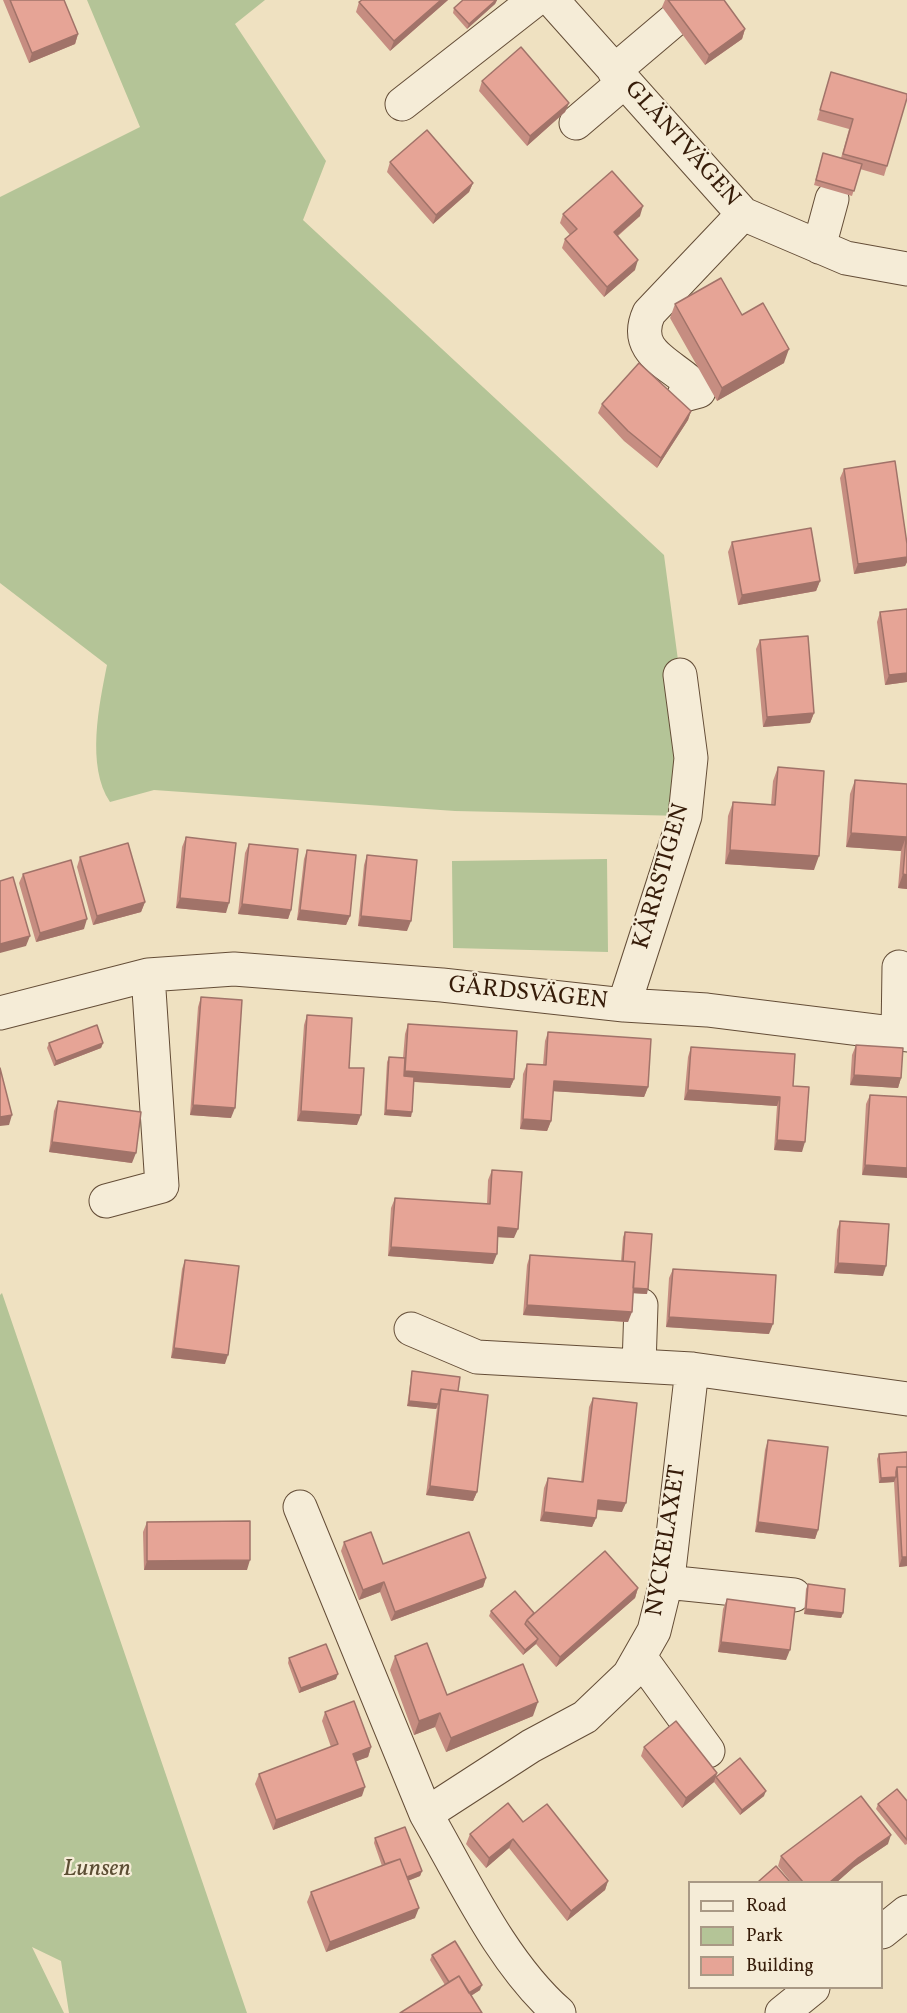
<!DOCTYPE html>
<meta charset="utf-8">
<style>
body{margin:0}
#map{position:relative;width:907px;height:2013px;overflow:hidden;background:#efe1c1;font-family:Vollkorn,serif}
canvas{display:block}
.legend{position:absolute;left:688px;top:1881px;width:195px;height:108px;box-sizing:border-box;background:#f5ecd7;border:2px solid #a99985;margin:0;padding:8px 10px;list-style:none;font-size:18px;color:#361c09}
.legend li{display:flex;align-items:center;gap:12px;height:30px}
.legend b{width:30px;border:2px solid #a99985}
</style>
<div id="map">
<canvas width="907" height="2013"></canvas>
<ul class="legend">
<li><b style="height:8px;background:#f5ecd7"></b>Road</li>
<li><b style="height:16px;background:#b4c497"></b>Park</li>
<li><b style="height:16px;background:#e6a496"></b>Building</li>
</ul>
</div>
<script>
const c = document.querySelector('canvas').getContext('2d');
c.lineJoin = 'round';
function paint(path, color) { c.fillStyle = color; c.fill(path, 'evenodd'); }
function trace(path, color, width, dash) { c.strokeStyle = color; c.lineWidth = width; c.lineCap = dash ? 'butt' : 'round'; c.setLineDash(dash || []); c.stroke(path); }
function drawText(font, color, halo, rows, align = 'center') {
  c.font = font + ' Vollkorn,serif'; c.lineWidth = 4.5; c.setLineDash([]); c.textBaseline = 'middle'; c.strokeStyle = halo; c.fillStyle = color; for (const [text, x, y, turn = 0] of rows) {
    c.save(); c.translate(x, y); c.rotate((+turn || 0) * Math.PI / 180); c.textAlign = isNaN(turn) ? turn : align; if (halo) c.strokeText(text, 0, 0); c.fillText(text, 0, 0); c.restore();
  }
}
paint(new Path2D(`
 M87,0H265L235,24L326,161L303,220L664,555L691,758L685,816L455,811L154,790L110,802C86,766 99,705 107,665L0,583V197L140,127Z
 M607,859L608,952L453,948L452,861Z
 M2,1293L247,2013H69L61,1961L32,1947L64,2013H0V1295Z`), '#b4c497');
const minor = new Path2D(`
 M552,0L743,214L846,258L907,269
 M614,71L673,21
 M402,104L535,0
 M576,123L624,82
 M819,247L832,199
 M684,395L699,391C676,364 630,355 649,313L743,214
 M624,1005L685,816L691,758L680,675
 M0,1013L148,975L234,969L442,985L624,1005L707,1010L907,1035
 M898,1034L899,967
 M106,1201L162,1186L148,975
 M411,1329L477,1357L692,1369L907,1399
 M639,1366L641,1305
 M300,1507L426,1814
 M666,1582L794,1595
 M640,1657L708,1751
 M882,1932L907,1912
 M559,2013C502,1963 464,1880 426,1814L531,1746L585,1717L629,1675L654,1631L669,1570L692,1369
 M782,2013L813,1988`);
trace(minor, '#644d37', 35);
trace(minor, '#f5ecd7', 33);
paint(new Path2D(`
 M3,0H64L78,34L75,44L29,63Z
 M362,0H448L390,51L356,12L359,2Z
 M463,0H497L495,4L467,29L453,13L454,8Z
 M665,0H724L745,29L742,39L705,65L662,7Z
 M831,72L887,166L884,176L860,169L852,196L814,185L823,153L841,158L849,129L817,120Z
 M482,81L569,103L565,112L527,146L479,91Z
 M390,162L473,183L469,192L433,224L387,172Z
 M563,214L640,216L618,236L635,270L604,297L562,248L565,239L570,235L560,223Z
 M675,304L742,315L784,363L717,401L670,318Z
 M602,404L691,411L688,420L657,468L624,441L598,413Z
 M844,469L907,544V562L905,566L854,574L840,478Z
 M732,542L820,581L816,591L738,605L728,552Z
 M907,609V682L885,685L877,622L880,612Z
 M760,640L814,713L810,723L763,727L756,649Z
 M778,767L814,870L725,864L728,816L733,802L771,805L773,781Z
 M855,780L907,784V889L898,888L901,851L846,847L850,794Z
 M186,837L226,913L176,908L182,847Z
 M249,844L291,910L288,919L238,914L245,853Z
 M307,850L350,916L346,925L297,920L304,859Z
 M367,855L407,931L358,926L364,865Z
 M80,857L145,902L141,912L93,925L77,867Z
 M23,874L84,929L36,942L19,883Z
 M201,997L231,1118L190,1115L198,1007Z
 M307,1015L349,1068L357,1125L297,1121L304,1025Z
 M408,1024L514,1079L510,1088L414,1082L411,1117L384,1115L387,1062L389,1057L403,1058L405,1034Z
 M548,1032L648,1087L644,1097L553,1091L551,1121L547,1131L520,1129L523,1074L527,1064L543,1065L545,1041Z
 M49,1043H103L101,1048L54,1066L47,1048Z
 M856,1045L901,1078L898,1088L850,1085L852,1055Z
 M691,1047L793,1086L802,1152L774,1150L777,1106L684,1100L688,1057Z
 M870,1095L907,1097L862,1175L866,1104Z
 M58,1101L132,1163L49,1152L54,1111Z
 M492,1170L514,1238L498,1237L493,1264L388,1256L391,1208L395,1198L487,1204L488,1180Z
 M840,1221L883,1276L834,1273L837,1230Z
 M625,1232L647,1294L633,1293L628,1322L523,1315L527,1265L530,1255L621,1261L623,1237Z
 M185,1260L225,1364L171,1358L182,1269Z
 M673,1269L769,1334L666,1327L669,1278Z
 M412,1371L458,1391L477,1492L473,1501L426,1495L437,1408L436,1409L407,1406L411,1377Z
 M593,1398L622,1512L597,1510L596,1518L592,1527L540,1521L544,1488L548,1478L581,1482L589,1407Z
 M768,1440L818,1530L815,1539L755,1532L765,1450Z
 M907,1452V1566L899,1567L894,1482L879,1483L877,1459L879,1454Z
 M147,1522L247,1570H144L143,1532Z
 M344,1542L383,1564L486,1578L483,1587L391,1621L380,1592L359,1600L341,1551Z
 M808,1584L843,1613L841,1618L804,1614L806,1589Z
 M638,1588L635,1598L556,1667L536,1644L523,1655L489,1616L491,1611L534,1613Z
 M727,1599L786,1660L718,1652L723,1609Z
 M395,1656L447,1695L533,1716L446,1752L435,1727L414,1735L390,1670Z
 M289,1658L336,1679L299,1693L288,1663Z
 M325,1712L371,1747L368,1757L356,1761L362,1796L273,1830L255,1784L259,1774L331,1747L322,1721Z
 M644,1747L717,1773L716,1777L764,1796L740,1815L714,1782L682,1808L641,1756Z
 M907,1801V1844L905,1845L876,1809L878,1804Z
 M523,1822L608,1881L605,1890L567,1921L509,1848L486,1868L466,1844L470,1834Z
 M375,1838L422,1871L420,1876L408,1881L415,1918L326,1952L307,1902L311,1892L382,1866L374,1843Z
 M888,1844L854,1867L837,1882H791L778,1866L781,1856Z
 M432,1955L480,1990L471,1996L445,1985L430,1960Z`), '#c68d81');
paint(new Path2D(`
 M441,0H448L390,51L394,41Z
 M496,0H497L495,4L467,29L469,24Z
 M745,29L742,39L705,65L709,55Z
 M78,34L75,44L29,63L32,53Z
 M569,103L565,112L527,146L530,136Z
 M473,183L469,192L433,224L436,215Z
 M643,206L640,216L611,241L614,232Z
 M638,260L635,270L604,297L607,287Z
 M789,349L784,363L717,401L722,388Z
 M691,411L688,420L657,468L661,458Z
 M907,557V562L905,566L854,574L858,564Z
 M820,581L816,591L738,605L742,595Z
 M907,673V682L885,685L889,675Z
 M814,713L810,723L763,727L767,717Z
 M851,833L906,837L901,851L846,847Z
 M730,850L819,856L814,870L725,864Z
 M903,874L907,875V889L898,888Z
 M180,898L229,903L226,913L176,908Z
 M145,902L141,912L93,925L97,916Z
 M242,904L291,910L288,919L238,914Z
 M300,910L350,916L346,925L297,920Z
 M361,916L411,921L407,931L358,926Z
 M87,919L84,929L36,942L40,933Z
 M30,936L26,946L0,953V944Z
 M103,1043L101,1048L54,1066L56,1061Z
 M405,1071L514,1079L510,1088L402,1081Z
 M854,1075L901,1078L898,1088L850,1085Z
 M554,1081L648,1087L644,1097L550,1091Z
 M688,1090L780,1097L777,1106L684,1100Z
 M193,1105L235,1108L231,1118L190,1115Z
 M386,1110L412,1112L411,1117L384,1115Z
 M301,1111L361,1115L357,1125L297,1121Z
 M12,1115L9,1125L0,1126V1117Z
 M523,1119L551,1121L547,1131L520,1129Z
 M777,1140L805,1142L802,1152L774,1150Z
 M52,1142L136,1153L132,1163L49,1152Z
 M865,1165L907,1168V1178L862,1175Z
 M498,1227L518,1229L514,1238L495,1237Z
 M391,1247L497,1254L493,1264L388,1256Z
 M838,1263L886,1266L883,1276L834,1273Z
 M632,1288L648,1289L647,1294L630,1293Z
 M527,1305L632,1312L628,1322L523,1315Z
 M669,1317L773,1324L769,1334L666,1327Z
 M174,1348L228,1355L225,1364L171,1358Z
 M409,1401L438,1404L436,1409L407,1406Z
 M896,1477L894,1482L879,1483L881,1478Z
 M430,1486L477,1492L473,1501L426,1495Z
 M598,1500L626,1503L622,1512L594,1509Z
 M544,1512L596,1518L592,1527L540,1521Z
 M758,1522L818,1530L815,1539L755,1532Z
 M902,1557H907V1566L899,1567Z
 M250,1560L247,1570H144L147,1561Z
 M486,1578L483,1587L391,1621L395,1612Z
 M384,1582L380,1592L359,1600L363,1590Z
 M638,1588L635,1598L556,1667L560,1657Z
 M806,1609L843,1613L841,1618L804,1614Z
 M538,1639L536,1644L523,1655L525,1650Z
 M721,1642L790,1650L786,1660L718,1652Z
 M338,1674L336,1679L299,1693L301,1688Z
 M538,1702L533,1716L446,1752L451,1738Z
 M440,1713L435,1727L414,1735L419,1721Z
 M371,1747L368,1757L349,1764L353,1754Z
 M717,1773L714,1782L682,1808L686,1798Z
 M365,1787L362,1796L273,1830L276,1820Z
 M766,1791L764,1796L740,1815L742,1810Z
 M891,1835L888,1844L854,1867L837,1882H830L858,1858Z
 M513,1839L509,1848L486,1868L489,1858Z
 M422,1871L420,1876L402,1883L404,1878Z
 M608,1881L605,1890L567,1921L571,1911Z
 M419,1908L415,1918L326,1952L330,1942Z
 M482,1985L480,1990L464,2000L466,1995Z`), '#a17369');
const building = new Path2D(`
 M10,0H64L78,34L32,53Z
 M362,0H441L394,41L359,2Z
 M463,0H496L469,24L454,8Z
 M668,0H724L745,29L709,55Z
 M521,47L569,103L530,136L482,81Z
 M831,72L907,94V98L887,166L843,154L853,119L820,110Z
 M427,130L473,183L436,215L390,162Z
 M823,153L862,164L854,191L816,180Z
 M612,171L643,206L614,232L638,260L607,287L565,239L577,229L563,214Z
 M721,278L742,315L763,303L789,349L722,388L675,304Z
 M639,363L691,411L661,458L628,431L602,404Z
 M895,461L907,544V557L858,564L844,469Z
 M811,528L820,581L742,595L732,542Z
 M907,609V673L889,675L880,612Z
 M808,636L814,713L767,717L760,640Z
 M778,767L824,771L819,856L730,850L733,802L775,805Z
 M855,780L907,784V875L903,874L906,837L851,833Z
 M186,837L236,843L229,903L180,898Z
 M128,843L145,902L97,916L80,857Z
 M249,844L298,849L291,910L242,904Z
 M307,850L356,855L350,916L300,910Z
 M367,855L417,860L411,921L361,916Z
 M71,860L87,919L40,933L23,874Z
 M13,877L30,936L0,944V881Z
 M201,997L242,1000L235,1108L193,1105Z
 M307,1015L352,1018L349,1068H364L361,1115L301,1111Z
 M408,1024L517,1031L514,1079L405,1071Z
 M97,1025L103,1043L56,1061L49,1043Z
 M548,1032L651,1039L648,1087L554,1081L551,1121L523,1119L527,1064L546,1065Z
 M856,1045L903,1048L901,1078L854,1075Z
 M691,1047L795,1054L793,1086L809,1087L805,1142L777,1140L780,1097L688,1090Z
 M389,1057L405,1058L404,1076L414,1077L412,1112L386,1110Z
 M0,1068L12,1115L0,1117Z
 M870,1095L907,1097V1168L865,1165Z
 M58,1101L141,1112L136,1153L52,1142Z
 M492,1170L522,1172L518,1229L498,1227L497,1254L391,1247L395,1198L490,1204Z
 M840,1221L889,1224L886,1266L838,1263Z
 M625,1232L652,1234L648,1289L633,1288L635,1262L623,1261Z
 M530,1255L635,1262L632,1312L527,1305Z
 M185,1260L239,1266L228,1355L174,1348Z
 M673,1269L776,1275L773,1324L669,1317Z
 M412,1371L460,1377L458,1391L441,1389L438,1404L409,1401Z
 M441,1389L488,1395L477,1492L430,1486Z
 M593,1398L637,1403L626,1503L598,1500L596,1518L544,1512L548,1478L583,1482Z
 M768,1440L828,1447L818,1530L758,1522Z
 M907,1452V1467H897L896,1472V1477L881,1478L879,1454Z
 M897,1467H907V1557H902Z
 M250,1521V1560L147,1561V1522Z
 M371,1532L383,1564L469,1532L486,1578L395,1612L384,1582L363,1590L344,1542Z
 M605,1551L638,1588L560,1657L527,1620Z
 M808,1584L845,1589L843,1613L806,1609Z
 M515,1591L534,1613L527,1620L525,1624L538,1639L525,1650L491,1611Z
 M727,1599L795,1608L790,1650L721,1642Z
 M427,1643L447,1695L523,1664L538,1702L451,1738L440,1713L419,1721L395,1656Z
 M326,1644L338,1674L301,1688L289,1658Z
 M354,1701L371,1747L353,1754L365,1787L276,1820L259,1774L338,1744L325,1712Z
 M676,1721L717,1773L686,1798L644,1747Z
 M740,1758L766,1791L742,1810L716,1777Z
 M897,1789L907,1801V1840L878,1804Z
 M861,1796L891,1835L858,1858L830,1882H803L781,1856Z
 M508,1803L523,1822L547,1804L608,1881L571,1911L513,1839L489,1858L470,1834Z
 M405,1827L422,1871L407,1877L400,1859L385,1864L375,1838Z
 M400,1859L419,1908L330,1942L311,1892Z
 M776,1866L790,1882H760L759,1881Z
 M455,1941L482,1985L469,1993L459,1976L449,1982L432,1955Z
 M459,1976L482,2013H400Z`);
paint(building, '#e6a496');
trace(building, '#a17369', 1.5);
drawText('24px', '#361c09', '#f5ecd7', [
 ["GLÄNTVÄGEN",681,145,48],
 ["KÄRRSTIGEN",663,877,-74],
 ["GÅRDSVÄGEN",528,995,6],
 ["NYCKELAXET",668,1541,-81]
]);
drawText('italic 24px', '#5c4e34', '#f5ecd7', [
 ["Lunsen",97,1871]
]);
</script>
